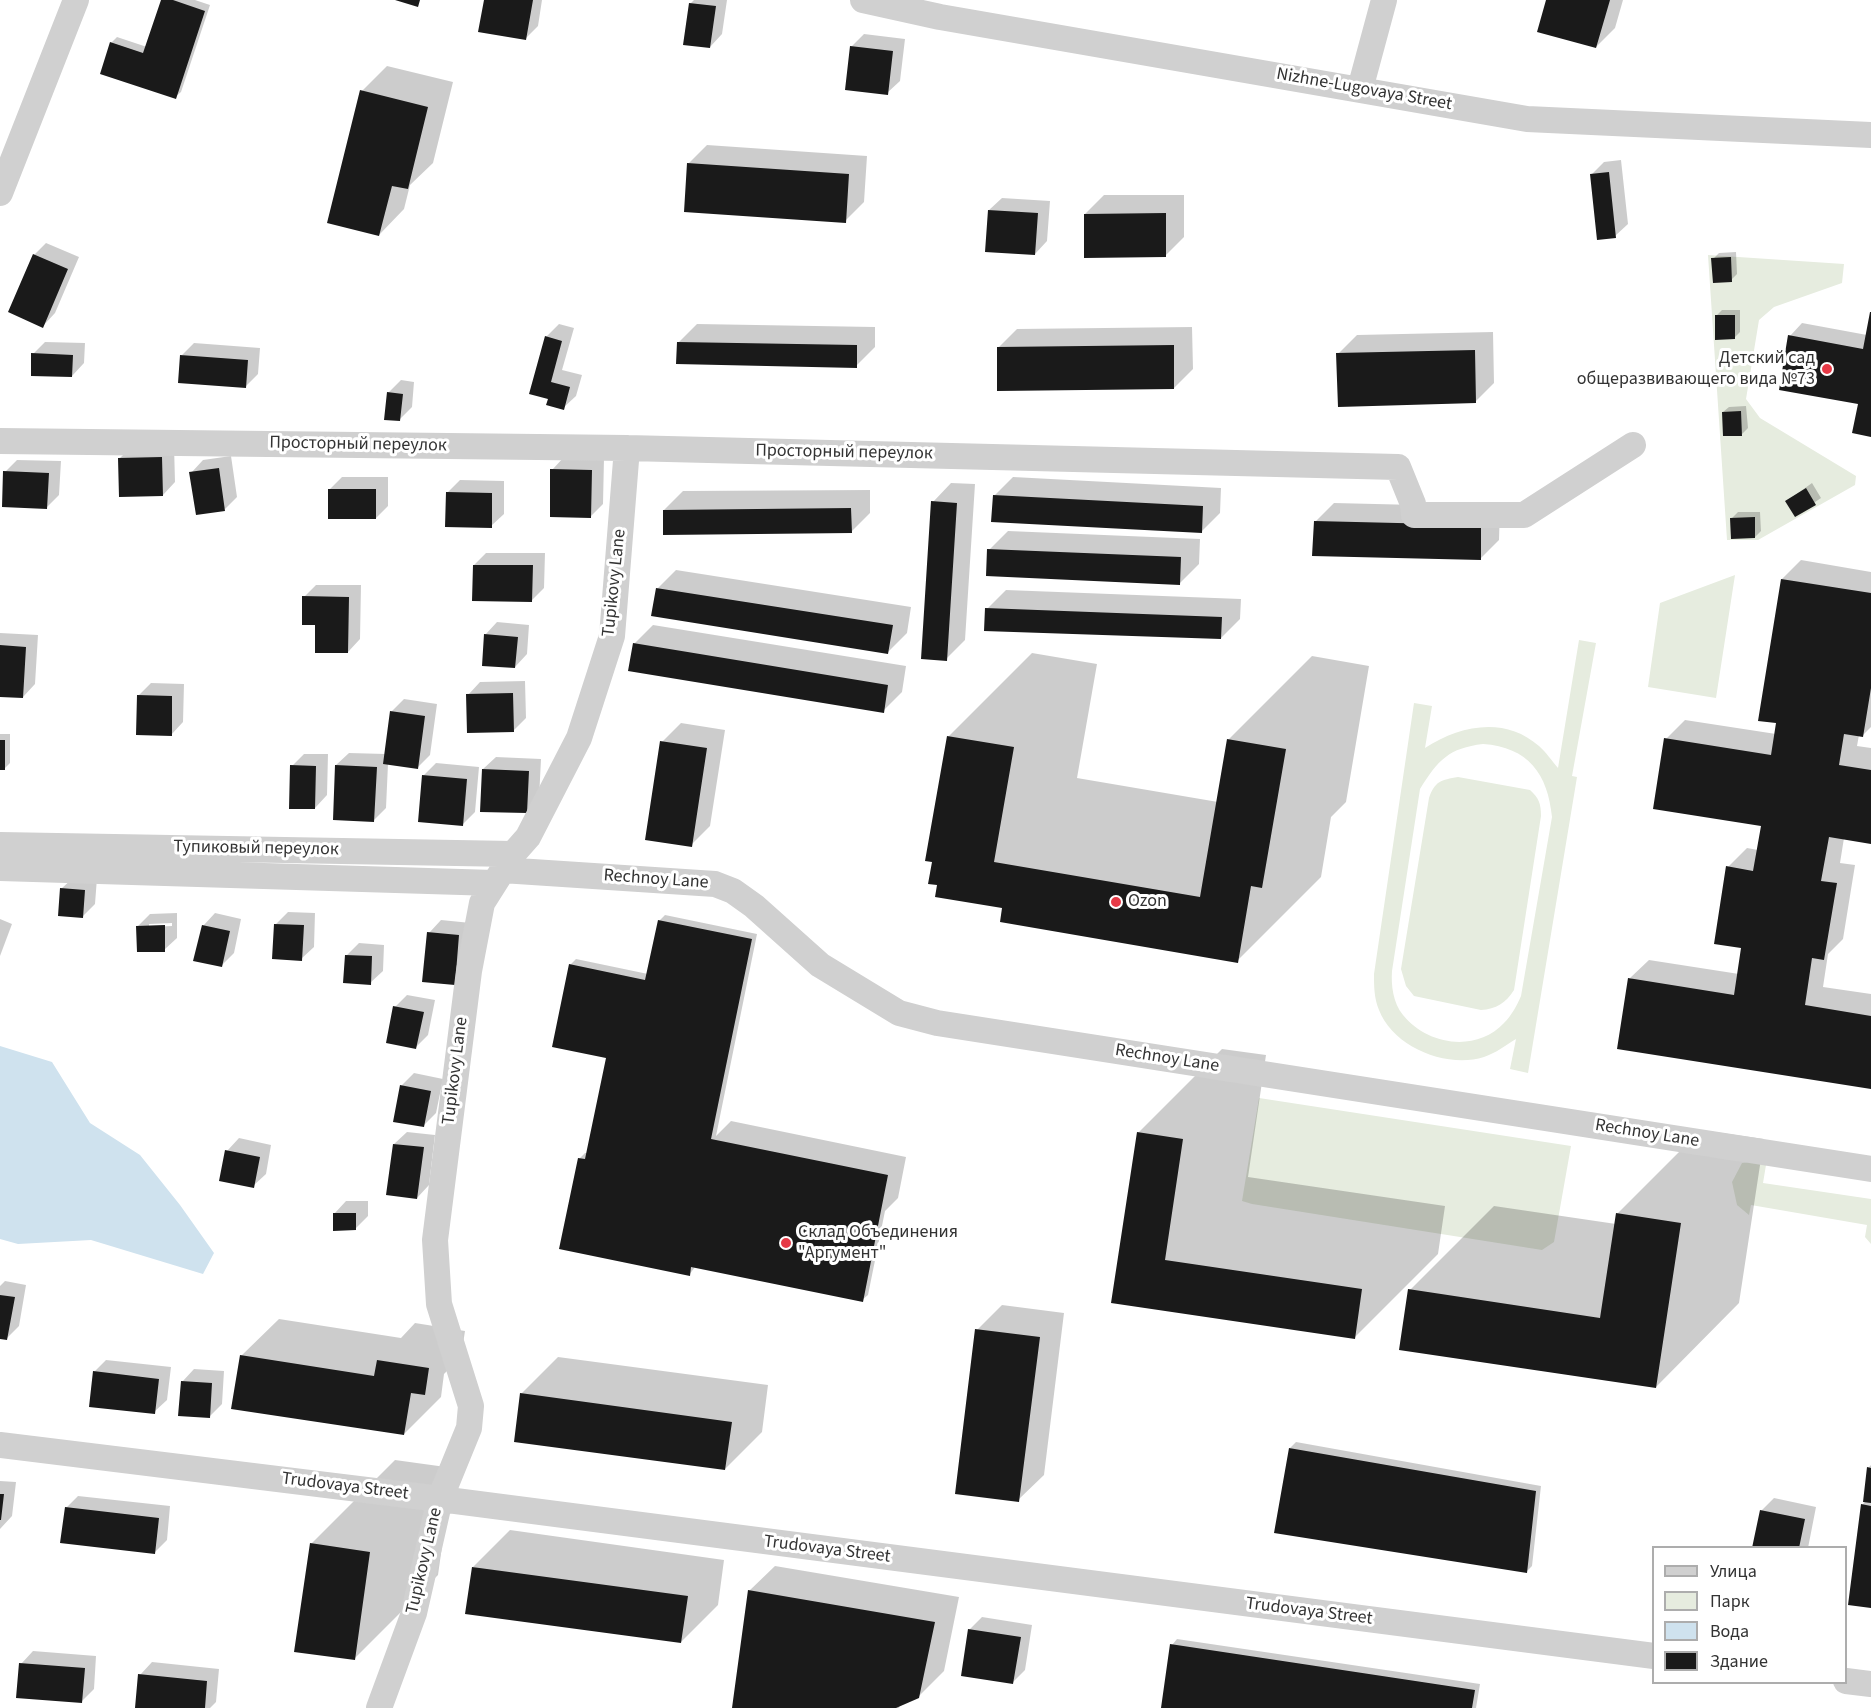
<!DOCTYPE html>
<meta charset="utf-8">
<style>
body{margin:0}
#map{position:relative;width:1871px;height:1708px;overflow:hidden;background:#fff;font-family:"Source Sans 3",sans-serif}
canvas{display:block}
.legend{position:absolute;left:1652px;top:1546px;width:195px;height:138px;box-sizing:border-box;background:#fff;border:2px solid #adadad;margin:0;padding:8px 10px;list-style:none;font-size:18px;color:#333}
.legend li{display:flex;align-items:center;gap:12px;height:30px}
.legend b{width:30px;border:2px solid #adadad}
</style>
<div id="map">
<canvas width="1871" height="1708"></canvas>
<ul class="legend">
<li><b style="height:8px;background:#d0d0d0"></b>Улица</li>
<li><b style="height:16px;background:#e6ecdf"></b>Парк</li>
<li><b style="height:16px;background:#cfe2ee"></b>Вода</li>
<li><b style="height:16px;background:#1a1a1a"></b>Здание</li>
</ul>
</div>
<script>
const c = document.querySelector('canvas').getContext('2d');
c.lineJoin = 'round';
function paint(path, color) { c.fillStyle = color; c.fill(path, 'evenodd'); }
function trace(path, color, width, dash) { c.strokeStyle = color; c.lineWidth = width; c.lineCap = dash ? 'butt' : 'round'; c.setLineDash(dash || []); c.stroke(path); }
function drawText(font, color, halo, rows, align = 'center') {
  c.font = font + ' "Source Sans 3",sans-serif'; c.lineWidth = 6; c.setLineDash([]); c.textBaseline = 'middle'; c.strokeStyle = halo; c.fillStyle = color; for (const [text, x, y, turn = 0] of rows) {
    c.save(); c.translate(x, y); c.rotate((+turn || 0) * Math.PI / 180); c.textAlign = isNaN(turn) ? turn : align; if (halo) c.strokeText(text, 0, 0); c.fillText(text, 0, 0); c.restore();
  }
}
paint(new Path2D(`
 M1708,255L1844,264L1842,283L1774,307L1759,320L1746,399L1760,418L1856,476L1855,485L1758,540H1727Z
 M1735,575L1716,698L1648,687L1660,603Z
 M1579,640L1596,643L1572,776L1577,777L1528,1073L1510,1069L1516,1039C1506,1045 1496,1053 1484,1057C1447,1069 1393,1047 1379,1010C1374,998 1374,986 1374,974L1414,703L1432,706L1425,748C1460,725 1505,716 1539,746C1546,752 1552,761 1558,768ZM1483,744C1528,747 1548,774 1552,817L1521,996C1517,1005 1512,1015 1504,1023C1476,1053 1427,1045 1403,1015C1393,1003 1391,985 1392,971L1420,789C1438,760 1449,748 1483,744Z
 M1458,777L1530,790C1539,798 1541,804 1541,816L1514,990C1506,1003 1496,1009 1481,1010L1414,996L1406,986L1401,969L1429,798C1435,781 1441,780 1458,777Z
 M1259,1098L1571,1146L1554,1242L1542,1250L1252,1204L1242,1201Z
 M1755,1161L1766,1165L1763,1183L1871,1199V1244L1865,1237L1867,1225L1751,1205L1749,1215L1737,1205L1732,1182L1742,1163Z`), '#e6ecdf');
paint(new Path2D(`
 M0,1046L52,1062L90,1123L140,1155L180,1205L214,1253L203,1274L91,1240L18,1244L0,1239Z`), '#cfe2ee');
paint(new Path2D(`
 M162,0H195L210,5L181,92L175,97L111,43L117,37L147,47Z
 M485,0H542L538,26L525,39Z
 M694,0H727L722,34L710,47L690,4Z
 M1548,0H1623L1615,28L1596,47Z
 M864,34L905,39L900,81L887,93L851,47Z
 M387,66L453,82L433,163L410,185L404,209L379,235L362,91Z
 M707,145L867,156L864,202L845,221L688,164Z
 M1621,160L1628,224L1615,236L1592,174L1604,162Z
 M1104,195H1184V237L1165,256L1085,214Z
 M1002,198L1050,201L1047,241L1035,254L989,210Z
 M46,243L79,257L55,313L43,326L34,255Z
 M1736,252L1737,274L1731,280L1713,259L1719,253Z
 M1722,310H1740V332L1734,338L1716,316Z
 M1871,314V435L1859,402L1790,336L1802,323L1867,335Z
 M559,324L574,328L562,370L582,375L576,396L563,408L548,404L546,337Z
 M697,324L875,327V347L856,366L678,343Z
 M1192,327L1193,369L1174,388L998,348L1017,329Z
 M1493,332L1494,383L1475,402L1338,354L1357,335Z
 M45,342L85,343L84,363L72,376L33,354Z
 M194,343L260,348L258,374L246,386L182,355Z
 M401,380L414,382L412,407L399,420L388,393Z
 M1746,406L1748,428L1742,434L1723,412L1729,407Z
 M174,445L175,482L163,495L119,459L132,446Z
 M231,456L237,497L225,509L191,473L203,460Z
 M564,457L604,458L603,504L591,516L552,470Z
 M17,460L61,461L59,495L47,507L5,472Z
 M342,477H388V506L376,518L330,489Z
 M1013,477L1221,488L1220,513L1201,532L994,496Z
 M460,480L504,481V514L491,526L447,493Z
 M951,483L975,484L965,640L946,659L933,502Z
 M1812,483L1821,498L1796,515L1787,501Z
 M870,490V513L851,532L664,510L683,491Z
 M1334,503L1500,507L1499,540L1480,559L1315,522Z
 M1738,512H1760L1761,531L1755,537L1732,518Z
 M1008,531L1200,539L1199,564L1180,583L989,550Z
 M486,553H545L544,588L532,600L474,565Z
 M1801,560L1871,572V727L1863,735H1859L1857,746L1871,748V842L1844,838L1840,863L1855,865L1843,939L1828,954L1823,987L1871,994V1088L1630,978L1649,960L1739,974L1743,947L1728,867L1747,848L1758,850L1762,824L1666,739L1685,720L1776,734L1782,579Z
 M676,570L911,607L907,633L888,652L657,589Z
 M316,585H361L360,639L348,652L316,624L304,597Z
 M1006,590L1241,599L1240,619L1221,638L987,609Z
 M497,622L529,625L527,654L515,667L485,635Z
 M653,625L906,666L902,692L883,711L634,644Z
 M0,633L38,635L35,684L23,697L0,695Z
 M1032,653L1097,664L1077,778L1218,802L1228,740L1312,656L1369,666L1346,802L1331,817L1321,877L1237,961L1004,907L948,737Z
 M525,681L526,718L513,731L468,695L480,682Z
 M151,683L184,684L183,722L171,735L138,696Z
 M404,699L437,704L430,755L418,767L388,764L386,808L374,820L336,765L349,753L386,754L391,712Z
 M681,723L725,730L710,826L691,845L662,742Z
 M0,734H10V763L4,769H0Z
 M304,754H328L327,795L315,808L292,766Z
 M496,757L541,759L539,799L526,812L483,769Z
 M436,763L479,767L475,812L462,825L423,776Z
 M74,877L97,878L95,904L83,916L61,889Z
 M288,912L315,913L314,947L301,959L276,924Z
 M177,913V938L164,950L138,926L150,914ZM172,923V926L149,927V924Z
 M215,913L241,919L234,953L221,966L203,926Z
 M665,915L757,934L716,1136L731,1121L906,1157L898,1198L885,1211L868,1295L862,1300L695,1267L689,1275L579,1159L585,1153H588L608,1057L570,965L576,959L648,974L659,921Z
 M0,919L12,924L0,956Z
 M441,920L471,923L454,983L429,933Z
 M359,943L384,945L383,971L370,983L346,956Z
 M407,995L435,1000L428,1035L416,1047L395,1007Z
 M1222,1049L1266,1055L1248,1177L1445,1206L1438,1254L1354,1338L1113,1302L1138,1133Z
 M414,1073L443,1079L436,1113L423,1126L402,1085Z
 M1701,1130L1764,1139L1739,1303L1656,1387L1410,1290L1494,1206L1616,1224L1617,1214Z
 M407,1132L435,1135L429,1185L417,1198L394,1144Z
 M239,1138L271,1145L266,1174L253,1186L227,1151Z
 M346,1201H368V1216L356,1228L334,1214Z
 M5,1281L26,1285L19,1326L7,1338L0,1337V1286Z
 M1002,1305L1064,1313L1044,1475L1018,1500L977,1330Z
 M279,1319L401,1338L415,1323L465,1331L461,1357L444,1374L441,1397L404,1434L241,1356Z
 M558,1357L768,1385L762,1432L725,1469L521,1394Z
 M106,1360L171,1367L167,1400L154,1412L94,1372Z
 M194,1369L224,1371L222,1404L210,1416L182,1382Z
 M1296,1442L1541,1486L1532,1566L1526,1572L1290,1448Z
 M395,1460L453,1468L438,1575L354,1659L311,1544Z
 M1871,1465V1606L1862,1505L1866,1501L1868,1468Z
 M0,1481L16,1482L12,1516L0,1529Z
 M78,1496L170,1506L167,1540L154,1553L66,1508Z
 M1774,1498L1816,1507L1808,1548H1753L1761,1511Z
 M510,1530L724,1560L718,1605L681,1642L473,1567Z
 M775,1566L959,1597L944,1671L918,1697L900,1705L899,1708H734L749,1591Z
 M982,1617L1032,1625L1025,1670L1013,1682L969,1630Z
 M1177,1639L1480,1684L1476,1708H1162L1172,1645Z
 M33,1651L96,1656L94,1689L81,1702L21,1664Z
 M152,1662L219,1669L216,1702L210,1708H136L140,1675Z`), '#0003');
paint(new Path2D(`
 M161,0H173L205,11L176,99L100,74L110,42L143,53Z
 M395,0H420L418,7Z
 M484,0H533L526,40L478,32Z
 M1546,0H1610L1596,48L1537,32Z
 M689,3L716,6L710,48L683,45Z
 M850,46L893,51L888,95L845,90Z
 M360,90L428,107L408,189L392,186L379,236L327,223Z
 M687,163L849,174L846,223L684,212Z
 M1609,172L1616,238L1597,240L1590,174Z
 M988,210L1038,213L1035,255L985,252Z
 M1166,213V257L1084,258V214Z
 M33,254L68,269L43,328L8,312Z
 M1731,257L1732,282L1713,283L1711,258Z
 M1870,312H1871V437L1852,433L1858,404L1779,390L1788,335L1863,349Z
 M1715,315H1735V339L1715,340Z
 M545,336L562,341L551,382L570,387L564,410L546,405L548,399L529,394Z
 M677,342L857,345V368L676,364Z
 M1174,345V389L997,391V347Z
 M1475,350L1476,403L1338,407L1336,353Z
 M31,353L73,355L72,377L31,376Z
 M180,355L248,360L246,388L178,383Z
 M387,392L403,394L400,421L384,420Z
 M1741,411L1742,436H1723L1722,412Z
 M162,457L163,496L119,497L118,458Z
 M219,468L225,511L196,515L189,472Z
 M550,469L592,470L591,518L550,517Z
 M3,471L49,473L47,509L2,507Z
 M1806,488L1816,505L1795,517L1785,501Z
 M328,489H376V519H328Z
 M446,492L492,493V528L445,527Z
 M993,495L1203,506L1202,533L991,522Z
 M931,501L957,503L947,661L921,659Z
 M851,508L852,533L663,535V510Z
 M1755,517V538L1731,539L1730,518Z
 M1314,521L1481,525V560L1312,556Z
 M987,549L1181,557L1180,585L986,576Z
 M473,565H533L532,602L472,601Z
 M1781,579L1871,593V688L1863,737L1844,734L1839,765L1871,770V844L1829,837L1821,881L1837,883L1824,960L1812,958L1805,1005L1871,1016V1089L1617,1049L1628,978L1734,995L1741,948L1714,944L1726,866L1753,871L1761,826L1653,809L1664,738L1771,755L1776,723L1758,721Z
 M656,588L893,625L888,654L651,616Z
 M302,596L349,597L348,653H315V625H302Z
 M985,608L1222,617L1221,639L984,631Z
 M484,634L518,637L515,668L482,666Z
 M633,643L888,685L884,713L628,671Z
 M0,645L26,647L23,698L0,697Z
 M513,693L514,732L467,733L466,694Z
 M137,695L172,696V736L136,735Z
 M390,711L425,716L418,769L383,764Z
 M947,736L1014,747L994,862L1200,897L1227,739L1286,749L1262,888L1251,886L1238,963L1000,922L1002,908L935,897L937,885L928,884L932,862L925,861Z
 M0,740H5V770H0Z
 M660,741L707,748L692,847L645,840Z
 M290,765L316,766L315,809H289Z
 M335,765L377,767L374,822L333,820Z
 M482,769L529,771L527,813L480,812Z
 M422,775L467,779L463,826L418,822Z
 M60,888L85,890L83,918L58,916Z
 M658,920L752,939L711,1139L888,1175L863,1302L691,1267L690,1276L559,1249L578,1158L585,1159L606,1058L552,1047L569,964L645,980Z
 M274,924L304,925L302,961L272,959Z
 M165,925V952H137L136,926Z
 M202,925L230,931L222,967L193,961Z
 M427,932L459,935L455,985L422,982Z
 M345,955L372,956L371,985L343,983Z
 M393,1006L424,1012L416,1049L386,1043Z
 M400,1085L431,1091L424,1127L393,1122Z
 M1137,1132L1183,1139L1165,1260L1362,1289L1355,1339L1111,1303Z
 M393,1144L424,1147L417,1199L386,1195Z
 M225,1150L260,1157L254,1188L219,1181Z
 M333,1213H356V1230L333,1231Z
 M1616,1213L1681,1223L1656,1388L1399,1350L1408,1289L1600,1318Z
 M0,1295L15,1297L7,1340L0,1339Z
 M975,1329L1040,1337L1019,1502L955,1494Z
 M240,1355L374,1376L377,1360L429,1368L425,1395L411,1393L404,1435L231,1409Z
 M93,1371L159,1379L155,1414L89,1407Z
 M181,1381L212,1383L210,1418L178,1416Z
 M520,1393L732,1422L725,1470L514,1442Z
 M1289,1448L1536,1491L1527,1573L1274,1533Z
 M1867,1467L1871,1468V1503L1863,1502Z
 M0,1494H4L1,1520H0Z
 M1861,1504L1871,1506V1608L1848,1605Z
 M65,1507L159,1518L155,1554L60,1543Z
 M1760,1510L1805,1519L1799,1548H1752Z
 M310,1543L370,1552L355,1660L294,1652Z
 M472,1567L688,1596L681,1643L465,1614Z
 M748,1590L935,1622L919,1698L896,1708H732Z
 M968,1629L1021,1637L1013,1684L961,1676Z
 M1170,1644L1475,1690L1472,1708H1161Z
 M19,1663L85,1668L82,1703L16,1698Z
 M138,1674L207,1681L205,1708H135Z`), '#1a1a1a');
trace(new Path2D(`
 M863,0L940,17L1527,119L1871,135
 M1360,89L1384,0
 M0,193L76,0
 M0,441L627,448L1398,467L1413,504L1414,515H1524L1633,445
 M0,845L513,854
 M0,868L494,883
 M502,870L715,884L733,891L754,906L820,965L899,1013L937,1023L1871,1169
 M0,1445L440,1499L1654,1656
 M1846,1681L1871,1684
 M379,1708L414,1613L440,1499L469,1428L471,1406L439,1304L435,1240L469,971L482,903L513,854L528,837L579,738L612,636L627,448`), '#d0d0d0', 26);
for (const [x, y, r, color] of [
 [1827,369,6,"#e63946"],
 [1116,902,6,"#e63946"],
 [786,1243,6,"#e63946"]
]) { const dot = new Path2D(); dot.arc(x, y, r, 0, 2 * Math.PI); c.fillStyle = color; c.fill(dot); trace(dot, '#fff', 2); }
drawText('18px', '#333', '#fff', [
 ["Nizhne-Lugovaya Street",1364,90,10],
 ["Просторный переулок",358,445,1],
 ["Просторный переулок",844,453,1],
 ["Tupikovy Lane",615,583,-84],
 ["Тупиковый переулок",256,849,1],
 ["Rechnoy Lane",656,880,4],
 ["Rechnoy Lane",1167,1059,9],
 ["Tupikovy Lane",456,1071,-83],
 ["Rechnoy Lane",1647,1134,9],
 ["Trudovaya Street",345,1487,7],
 ["Trudovaya Street",827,1550,7],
 ["Tupikovy Lane",425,1561,-77],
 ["Trudovaya Street",1309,1612,7]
]);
drawText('18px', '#333', '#fff', [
 ["Детский сад",1815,359,"right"],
 ["общеразвивающего вида №73",1815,380,"right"],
 ["Ozon",1128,902],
 ["Склад Объединения",798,1233],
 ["\"Аргумент\"",798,1254]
], 'left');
</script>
